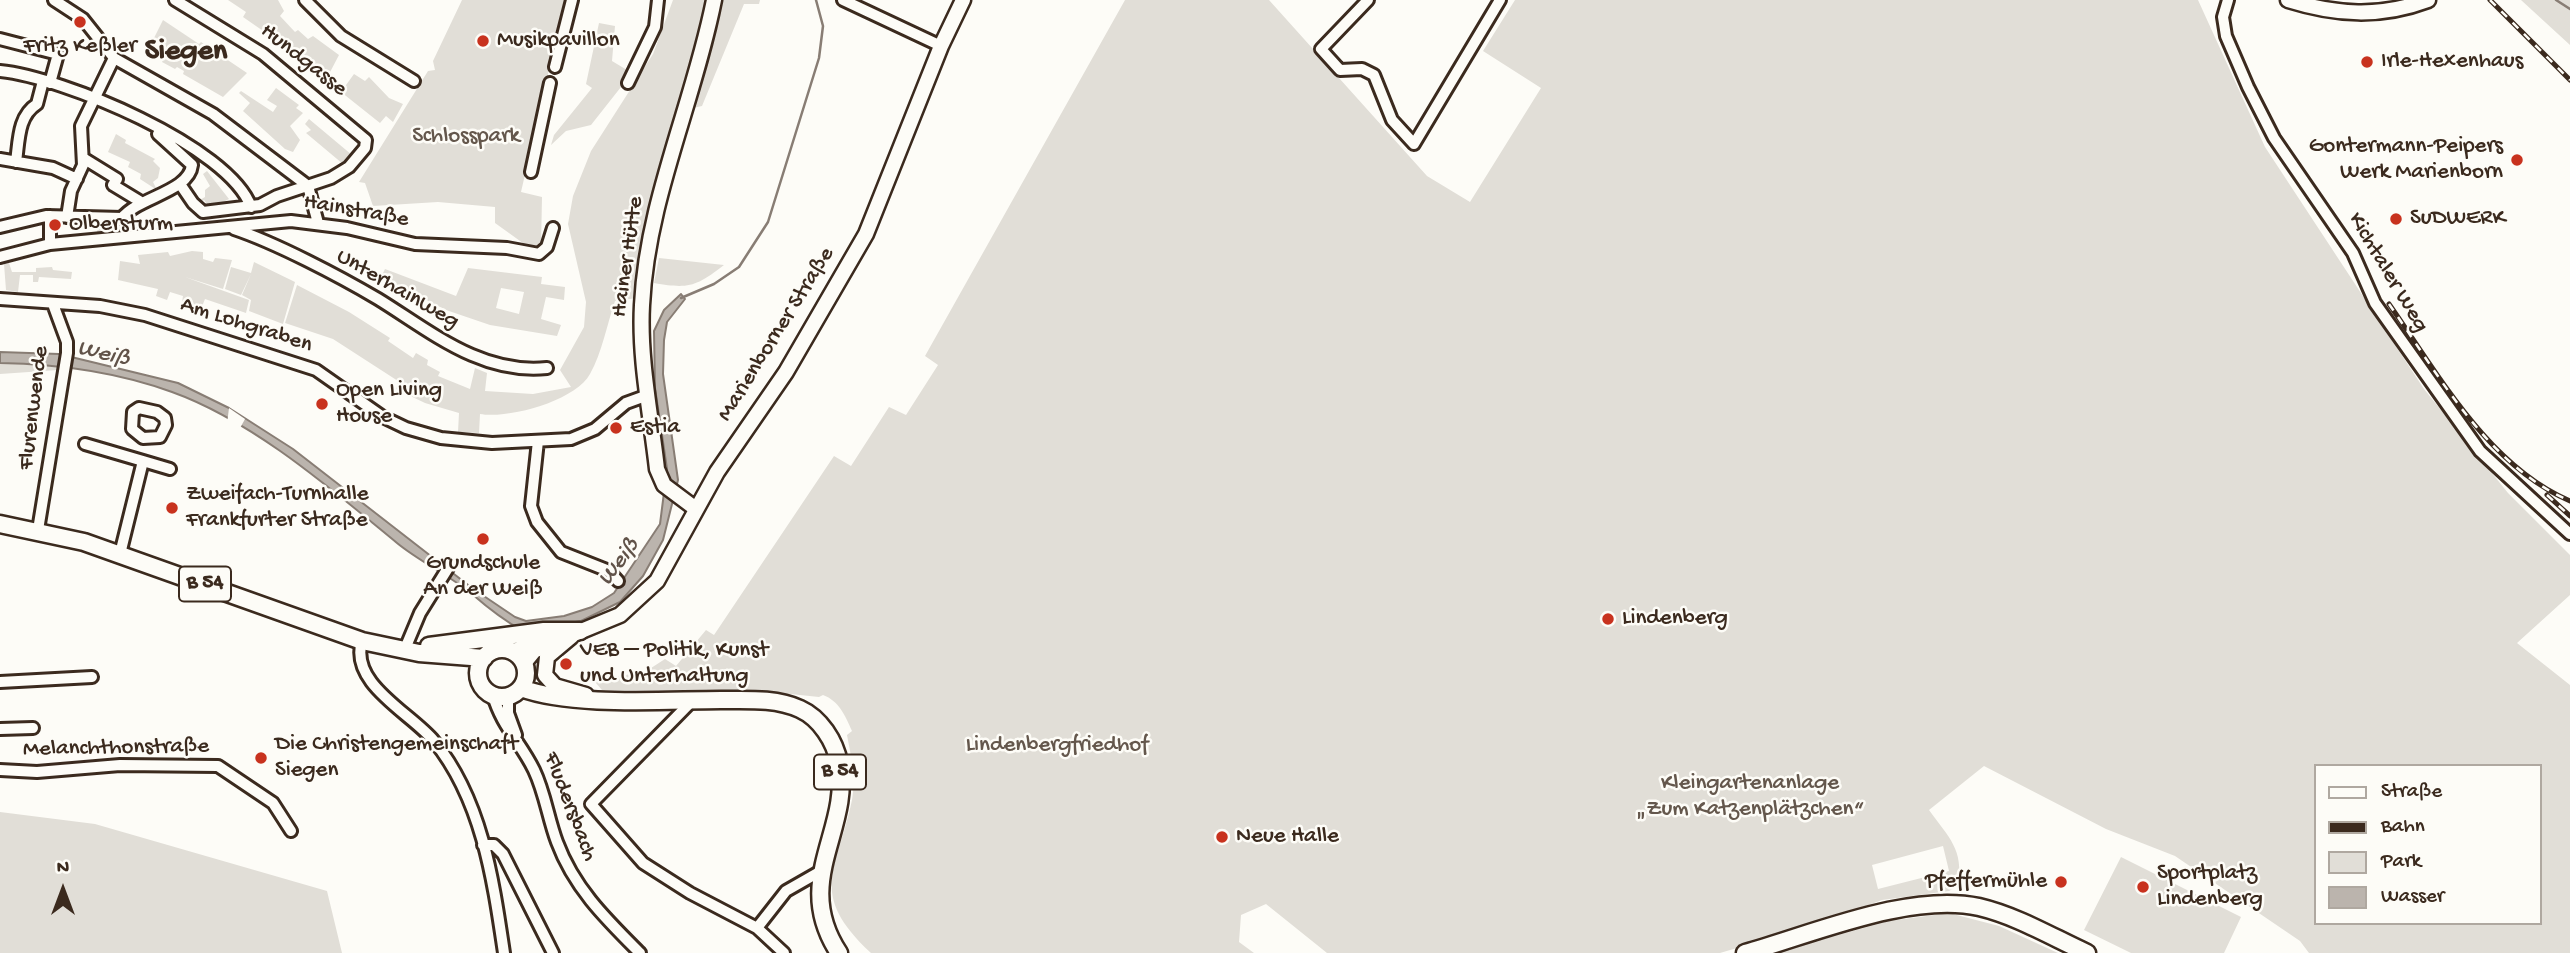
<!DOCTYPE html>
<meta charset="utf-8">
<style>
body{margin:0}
#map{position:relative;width:2570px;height:953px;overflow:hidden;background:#fdfcf7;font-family:"Gochi Hand",sans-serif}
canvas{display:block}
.legend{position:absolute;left:2314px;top:764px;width:228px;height:161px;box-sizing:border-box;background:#fdfcf7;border:2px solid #afa8a0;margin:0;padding:9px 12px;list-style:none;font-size:21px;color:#3b2a1e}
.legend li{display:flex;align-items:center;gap:14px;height:35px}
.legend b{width:35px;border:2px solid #afa8a0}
.north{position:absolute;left:28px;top:855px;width:70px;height:70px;-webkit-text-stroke:5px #fdfcf7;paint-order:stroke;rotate:0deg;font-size:19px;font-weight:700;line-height:28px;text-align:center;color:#3b2a1e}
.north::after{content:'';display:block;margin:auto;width:24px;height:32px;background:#3b2a1e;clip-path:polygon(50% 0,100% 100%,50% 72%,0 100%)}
</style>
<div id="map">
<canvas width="2570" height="953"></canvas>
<ul class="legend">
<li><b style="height:9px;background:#fdfcf7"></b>Straße</li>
<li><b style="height:9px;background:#3b2a1e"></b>Bahn</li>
<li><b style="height:19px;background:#e1ded7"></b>Park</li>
<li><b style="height:19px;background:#bbb4ad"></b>Wasser</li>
</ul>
<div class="north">N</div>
</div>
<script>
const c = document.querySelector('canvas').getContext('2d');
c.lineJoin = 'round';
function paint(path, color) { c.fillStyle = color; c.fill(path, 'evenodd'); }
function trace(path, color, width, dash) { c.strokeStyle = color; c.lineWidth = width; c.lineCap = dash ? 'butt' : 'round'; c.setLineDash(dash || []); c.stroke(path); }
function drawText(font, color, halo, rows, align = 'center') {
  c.font = font + ' "Gochi Hand",sans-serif'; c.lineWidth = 5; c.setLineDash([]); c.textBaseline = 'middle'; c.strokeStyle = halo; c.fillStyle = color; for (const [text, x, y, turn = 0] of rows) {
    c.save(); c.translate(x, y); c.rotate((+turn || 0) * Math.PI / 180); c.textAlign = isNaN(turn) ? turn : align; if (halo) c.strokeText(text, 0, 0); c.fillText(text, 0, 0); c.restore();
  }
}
paint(new Path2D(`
 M228,0H278L284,11L280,16L295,32L298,30L308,39L313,36L339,55L328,76L243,17L246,12Z
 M462,0H565L521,192L542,197L541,247L534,251L495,223V207L438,202L373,206L365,183L359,182L428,71L435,70L433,61Z
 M673,0H760L759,4H744L702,106L684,110L637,298L615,301C607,324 602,353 590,374C575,401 509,419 480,414L479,433L458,432L459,413L425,403L396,389L398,381L333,339L285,323L297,285L349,312L390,338L388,341L413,358L416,353L428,360L427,365L440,372L438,376L470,389L475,368L487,373L485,391L533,394L571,387L560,370L584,327L586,302L568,224L573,196L591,151L653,54Z
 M1125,0H1269L1427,176L1470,202L1541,88L1483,51L1515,0H2198L2265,147L2424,389L2508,493L2570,555V595L2517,643L2570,685V953H2309L2300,941L2175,856L2106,829L1984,766L1929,810C1949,838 1964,849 1958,886L1949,891L1882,900L1811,926L1720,953H1327L1266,904L1241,915L1239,942L1254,953H871C807,893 837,871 852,800C856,779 851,756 847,735L852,731C845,715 839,701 823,695L819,697L781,693L602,690L595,682L648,670L665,659L676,666L706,630L714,635L834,456L851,466L889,407L906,415L938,365L925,356ZM2316,766H2540V923H2316ZM1943,846L1949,871L1878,889L1872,865Z
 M2521,0H2570V45Z
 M163,20L199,44L201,42L247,73L223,97L183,74L184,71L177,67L175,69L162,62L166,54L160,50L163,45L153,40Z
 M599,23L615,26L612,61L632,73L591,125L566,131L551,145L554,135L592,88L586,84Z
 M354,74L365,81L369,77L389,98L403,104L393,122L386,116L380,123L341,92Z
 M276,88L299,105L296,108L303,113L290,126L300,140L293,152L285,149L243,111L250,103L239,93L241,91L273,112L277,106L267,100Z
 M309,119L352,155L343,164L306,133L311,130L305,124Z
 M116,134L126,140L125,143L155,159L153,161L160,168L158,178L153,182L157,190L140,179L141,174L128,167L130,162L108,152Z
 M207,171L229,199L221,203L224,208L209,207L204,200L200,203L198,201L205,197V190L210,186L203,174Z
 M93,223H121V232L97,235V227H93Z
 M192,251L203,252V259L213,262L215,258L232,260L223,289L185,277L249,300L246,313L205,299L201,309L182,302L183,296L170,292L167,300L156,296L158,289L118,280L120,261L140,264L138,255L168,252L170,256Z
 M659,258L724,265C696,287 688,289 654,283Z
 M254,262L295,282L283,324L249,311L251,300L242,295L251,274L241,295L225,289L231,267L251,273Z
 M9,263L12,272H36V268L52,267L53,270L72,272L71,279L39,277L38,282H33V275H20L18,292L6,290L4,264Z
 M468,268L542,277L541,284L565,287L564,300L546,297L541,319L561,325L557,336L490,325L446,310L381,277L385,269L456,296ZM501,288L524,292L519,314L496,308Z
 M0,364H58V370L0,374Z
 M0,812L95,824L327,891L342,953H0Z
 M2121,857L2241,917L2224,953H2131L2084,930Z
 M1949,913L1999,926L2058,953H1773L1889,921Z`), '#e1ded7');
const water = new Path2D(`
 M681,294L685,299L667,322L664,340L663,374L678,480L663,540L643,576L620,602L581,621L523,631C503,620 488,608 472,594C449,575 420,562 397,543C331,489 253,421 172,392C117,372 59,364 0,363V352L59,354L178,383L229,408L293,449L472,588L515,617L526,621L564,616L592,607L614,593L660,524L667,469L655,388L654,331L664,310Z`);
paint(water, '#bbb4ad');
trace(water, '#887d74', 2);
paint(new Path2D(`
 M229,408L245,419L239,430L227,424Z`), '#fdfcf7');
trace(new Path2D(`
 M2556,0L2570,9
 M681,298L714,284L739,267L768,222L819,58L823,26L816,0`), '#887d74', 2.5);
const street = new Path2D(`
 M54,0L83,19L114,58L213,114L308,186L318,223
 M175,0L263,54L366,140L365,148L349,167L331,178L277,196L260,205L203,212L193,203L180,184
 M305,0L341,36L414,81
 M843,0L941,46
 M1368,0L1321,49L1340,70L1362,69L1374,75L1392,120L1414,144L1500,0
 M2228,0L2223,17L2226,36L2248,87L2274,138L2353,253L2375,303L2480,451L2570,534
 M0,39L58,54L50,83
 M555,67L572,0
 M0,71C62,77 229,146 251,207
 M628,83L655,27L658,0
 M83,158L117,179L113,185L141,202
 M0,159L53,168L77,179
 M16,162C19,140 18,116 37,104L43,81
 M531,172L550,83
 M50,216V244
 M67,217L71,191L83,165L81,126L114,58
 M0,227L46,216L122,218C138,197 189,192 192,165L158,134
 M234,229C276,243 339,276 378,299C430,331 481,375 547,368
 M0,257L50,244L291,221L347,228L415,244L507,248L539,254L547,247L553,228
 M0,299L100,306L145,315L316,370L383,417L406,428L441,438L492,443L571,439L595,429L626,403L648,395
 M139,408L157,412L165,418L166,425L160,437L143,438L132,429L133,412Z
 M538,441L531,506L537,522L561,552L609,571L618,581
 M85,444L143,461L120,554
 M143,461L170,469
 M38,530L67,353V342L53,304
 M362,641C349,684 411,713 434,741C482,800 493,879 504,953
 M407,644L420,613L448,568
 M0,682L92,677
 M493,695C501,725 521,743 534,770C545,793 548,818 557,842C574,888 606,919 640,953
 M508,696V713L516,735
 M693,700L591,804L643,863L690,893L757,928L784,953
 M0,729L33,728
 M0,770L37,772L120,765L218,766L273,803L291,831
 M483,845H494L503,854L553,953
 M757,928L786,891L821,871`);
const secondary = new Path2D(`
 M2288,0C2336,15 2380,18 2428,0
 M696,509L664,485L657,469C651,415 639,359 642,305C647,200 694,102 714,0
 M572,636L547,657L545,675L555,686L586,695
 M514,652L534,640L574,634L620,615L657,581L717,472L786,372L866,234L941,46L963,0
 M525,662L534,651L548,644`);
const primary = new Path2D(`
 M0,524L84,542L362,641L419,653L484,658
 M429,646L544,631H580
 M478 673a24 24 0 1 1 48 0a24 24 0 1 1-48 0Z
 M521,688C572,707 665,700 721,700C747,700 776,698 800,709C820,718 835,741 839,763C852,830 791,880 839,953
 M1745,953C1813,934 1910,892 1979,907C2017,916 2052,937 2087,953`);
trace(street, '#3b2a1e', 16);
trace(secondary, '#3b2a1e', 19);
trace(primary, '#3b2a1e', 21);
trace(street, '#fdfcf7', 10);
trace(secondary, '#fdfcf7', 14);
trace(primary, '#fdfcf7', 16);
const rail = new Path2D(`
 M2490,0L2570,80
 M2389,304C2438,374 2488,466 2570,501
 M2547,495L2570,516`);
trace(rail, '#3b2a1e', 5);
trace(rail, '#fdfcf7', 2.5, [8]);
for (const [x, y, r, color] of [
 [80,22,7,"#c8321e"],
 [483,41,7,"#c8321e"],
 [2367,62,7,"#c8321e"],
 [2517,160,7,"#c8321e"],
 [2396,219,7,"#c8321e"],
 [55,225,7,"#c8321e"],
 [322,404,7,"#c8321e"],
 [616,428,7,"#c8321e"],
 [172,508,7,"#c8321e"],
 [483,539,7,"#c8321e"],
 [1608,619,7,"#c8321e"],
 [566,664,7,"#c8321e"],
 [261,758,7,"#c8321e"],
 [1222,837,7,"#c8321e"],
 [2061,882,7,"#c8321e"],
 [2143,887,7,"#c8321e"]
]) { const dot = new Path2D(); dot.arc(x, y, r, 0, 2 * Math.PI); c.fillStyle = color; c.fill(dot); trace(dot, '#fdfcf7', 2.5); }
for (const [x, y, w] of [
 [205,584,52],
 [840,772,52]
]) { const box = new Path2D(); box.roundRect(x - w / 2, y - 17.5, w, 35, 5); c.fillStyle = '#fdfcf7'; c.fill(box); trace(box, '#3b2a1e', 2); }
drawText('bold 21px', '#3b2a1e', null, [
 ["B 54",205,584],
 ["B 54",840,772]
]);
drawText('23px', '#3b2a1e', '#fdfcf7', [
 ["Musikpavillon",497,41],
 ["Fritz Keßler",80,47,"center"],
 ["Irle-Hexenhaus",2381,62],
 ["Gontermann-Peipers",2503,147,"right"],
 ["Werk Marienborn",2503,173,"right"],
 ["SuDWERK",2410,219],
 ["Olbersturm",69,225],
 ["Open Living",336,391],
 ["House",336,417],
 ["Estia",630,428],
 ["Zweifach-Turnhalle",186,495],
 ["Frankfurter Straße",186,521],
 ["Grundschule",483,564,"center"],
 ["An der Weiß",483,590,"center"],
 ["Lindenberg",1622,619],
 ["VEB – Politik, Kunst",580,651],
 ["und Unterhaltung",580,677],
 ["Die Christengemeinschaft",275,745],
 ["Siegen",275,771],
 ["Neue Halle",1236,837],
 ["Sportplatz",2157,874],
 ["Lindenberg",2157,900],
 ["Pfeffermühle",2047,882,"right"]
], 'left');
drawText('23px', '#3b2a1e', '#fdfcf7', [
 ["Hundgasse",303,61,38],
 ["Hainstraße",356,212,10],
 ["Hainer Hütte",629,257,-82],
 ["Kichtaler Weg",2387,273,59],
 ["Unterhainweg",397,290,30],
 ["Am Lohgraben",246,326,18],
 ["Marienborner Straße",777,335,-58],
 ["Flurenwende",35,408,-83],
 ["Melanchthonstraße",116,749,-1],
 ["Fludersbach",569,807,69]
]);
drawText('23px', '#64574c', '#fdfcf7', [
 ["Schlosspark",466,137],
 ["Lindenbergfriedhof",1057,746],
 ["Kleingartenanlage",1750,784],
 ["„Zum Katzenplätzchen“",1750,810]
]);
drawText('italic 24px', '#615349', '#fdfcf7', [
 ["Weiß",103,355,14],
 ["Weiß",620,563,-52]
]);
drawText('bold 30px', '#3b2a1e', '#fdfcf7', [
 ["Siegen",186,53]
]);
</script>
